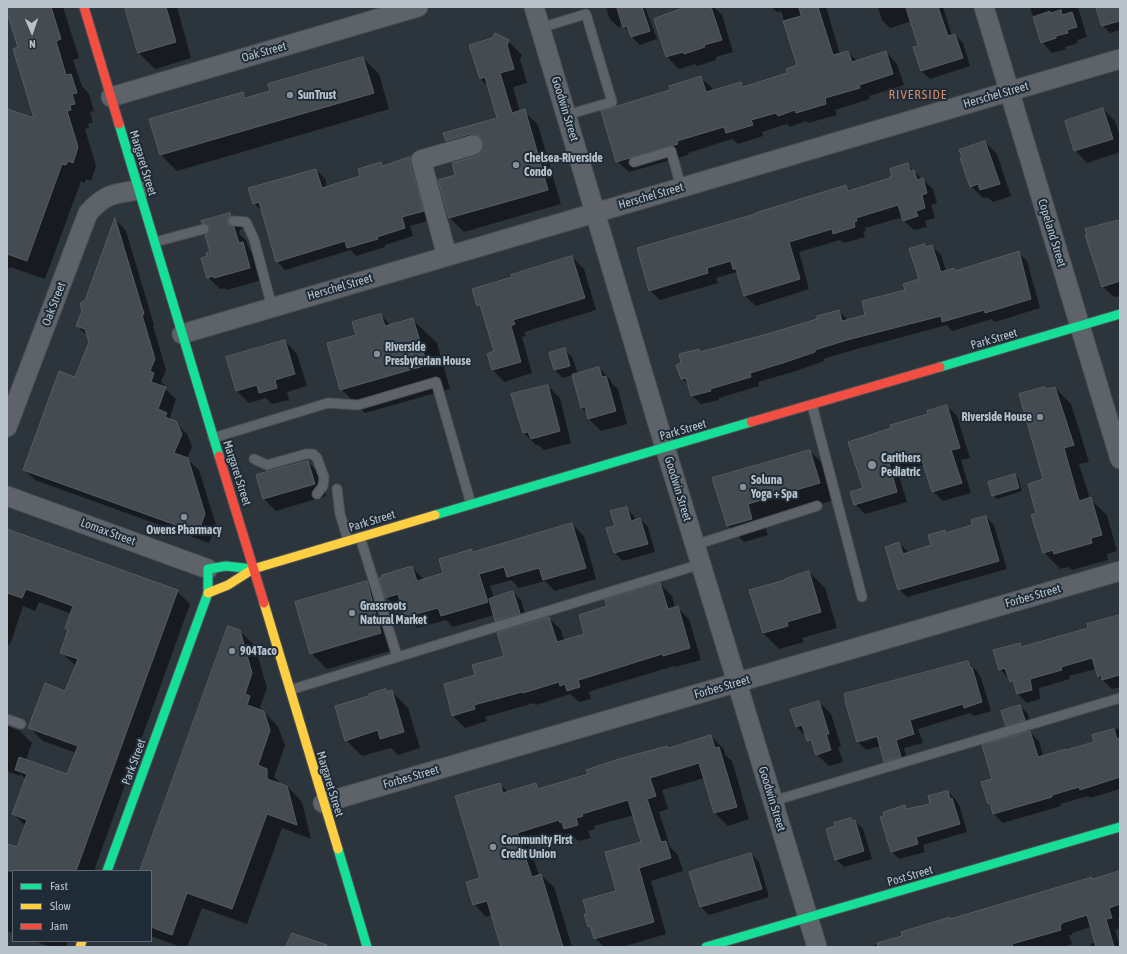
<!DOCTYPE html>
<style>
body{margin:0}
#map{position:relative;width:1127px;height:954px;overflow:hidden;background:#2c343c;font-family:"Asap Condensed",sans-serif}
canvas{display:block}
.frame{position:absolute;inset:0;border:8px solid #b8c2cb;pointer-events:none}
.legend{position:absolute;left:12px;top:870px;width:140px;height:72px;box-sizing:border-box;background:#1f2c37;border:1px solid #5c6872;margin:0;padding:5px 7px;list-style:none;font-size:12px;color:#b8c2cb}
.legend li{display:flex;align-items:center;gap:8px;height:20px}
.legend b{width:20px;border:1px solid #5c6872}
.north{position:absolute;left:12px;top:12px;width:40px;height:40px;-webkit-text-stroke:3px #1f2c37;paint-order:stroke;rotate:178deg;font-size:11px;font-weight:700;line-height:16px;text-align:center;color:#b8c2cb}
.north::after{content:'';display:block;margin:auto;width:14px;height:18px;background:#b8c2cb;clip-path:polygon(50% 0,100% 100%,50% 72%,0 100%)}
</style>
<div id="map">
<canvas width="1127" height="954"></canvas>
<div class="frame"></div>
<ul class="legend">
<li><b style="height:5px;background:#16e098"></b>Fast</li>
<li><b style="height:5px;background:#ffcf43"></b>Slow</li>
<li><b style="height:5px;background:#f24e42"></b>Jam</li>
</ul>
<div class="north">N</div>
</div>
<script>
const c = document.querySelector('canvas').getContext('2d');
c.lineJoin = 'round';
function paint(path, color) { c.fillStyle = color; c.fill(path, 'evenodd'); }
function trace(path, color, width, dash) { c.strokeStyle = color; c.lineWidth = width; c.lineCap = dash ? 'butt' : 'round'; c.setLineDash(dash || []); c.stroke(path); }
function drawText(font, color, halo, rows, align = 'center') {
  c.font = font + ' "Asap Condensed",sans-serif'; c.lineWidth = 4; c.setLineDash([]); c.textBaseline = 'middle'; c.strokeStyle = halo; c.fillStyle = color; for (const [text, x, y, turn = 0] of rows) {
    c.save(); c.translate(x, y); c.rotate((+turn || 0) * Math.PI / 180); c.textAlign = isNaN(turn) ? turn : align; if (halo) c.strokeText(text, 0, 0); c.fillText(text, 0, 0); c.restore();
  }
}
paint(new Path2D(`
 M7,7H63L79,58L73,60L82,86L89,94L94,111L90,112L93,122L88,124L89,128L85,129L96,166L91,181L86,179L85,183L81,181L45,279L10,267L9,269L7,268V110L35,119L19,48Z
 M126,7H177L191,58L155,69L139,53Z
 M612,7H645L657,39L640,45L632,37L630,33L624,26L618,27L610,19L606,9Z
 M690,7H714L722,15L733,52L716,57V60L697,66L695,64L679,69L667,57Z
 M772,7H826L840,54L848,52L857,61L886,52L897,64L904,85L869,96L870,99L835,110L837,115L808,123L806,121L790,127L787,124L762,132L763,136L738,144L732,139L688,153V155L629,172L617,161L672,91L700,77L712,88L713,91L741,83L745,87L788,74L798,66L781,11L777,12Z
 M878,7H943L952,36L955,35L963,43L970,66L930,79L921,71L919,46L912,21L890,28L882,20Z
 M1030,7H1078L1087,37L1077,40L1078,43L1065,47L1066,49L1052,53L1042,42Z
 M1097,7H1120V30L1110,33L1103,26Z
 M508,41L522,55L520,59L527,83L513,87L520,112L524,111L538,125L561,204L464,232L450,218L456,176L476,156L481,154L485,148L461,155L447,141L445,134L498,118L489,87L480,79Z
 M363,58L379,74L389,109L177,171L161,155L243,93L248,98L271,92Z
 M1103,109L1115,121L1120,137V152L1087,163L1075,150Z
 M985,142L997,154L1011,196L993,202L987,197L983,198L971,186Z
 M410,159L418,167L431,220L410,226L413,236L385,245V247L356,256L351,250L285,270L277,261L263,212L254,203L316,170L325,178L327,187L361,177L380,164L383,166Z
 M907,165L933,189L937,203L931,205L935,218L925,221L927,227L914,230L903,220V217L865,228L866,231L863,232L865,237L844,243L840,240L799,252L809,289L756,306L745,296L737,272L716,278L718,283L660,300L650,290L756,215L846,186L850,191L891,179Z
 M230,214L242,226L243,228L240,230L239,234L246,240L249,249L255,256L262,280L227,290L225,288L220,289L208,277L209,257L211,252L210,230L203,223Z
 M116,220L126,231L154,325L153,326L166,370L161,382L165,385L164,388L176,399L170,417L187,434L192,446L187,459L199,470L216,525L209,543L35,480L24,469L76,378L90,342L89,337L77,326Z
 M1120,221V296L1114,297L1102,286Z
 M924,245L927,248L932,246L941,255L946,271L954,269L956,272L1018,252L1027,261L1040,308L995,322L992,319L952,331L947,325L857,349L823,359L824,361L796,371L758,382L759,386L719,398V400L701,404L692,395L689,386L682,378L683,364L699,350L702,353L819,319L838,311L848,320L867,315L906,291L920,280Z
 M572,257L584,269L596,310L524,332L526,336L522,337L532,373L504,382L493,370L488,354L495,352L483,310L478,305Z
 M381,315L391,326L413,320L437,343L450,389L365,413L341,389L357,336Z
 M285,341L297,354L307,386L287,392L289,400L272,404L266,398L249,403L237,391Z
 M564,349L572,357L578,374L599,368L611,380L612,384L618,389L627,424L601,431L589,419L587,413L582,408L573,375L563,378L555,370L550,353Z
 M548,386L560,398L571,443L544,450L538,445H536L524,433Z
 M1045,388L1047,390L1055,388L1071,404L1089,462L1079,464L1090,499L1107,515L1117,551L1107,554L1108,560L1072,570L1068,567L1060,569L1044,552L1037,514L1044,480Z
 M947,406L957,416L970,458L961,460L971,493L943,501L933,491L924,465L898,473L907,502L865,514L855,504L864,488L892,429Z
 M810,451L826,467L835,500L763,520L768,535L744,542L728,526L714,479Z
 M308,462L320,474L326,496L276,511L264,499Z
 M1015,475L1018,478L1022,491L997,499L993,495Z
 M626,508L634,516L636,521L640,519L648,527L655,552L623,561L615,553L616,527Z
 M986,517L994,525L1007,569L907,597L899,589V543L907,551L908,553L932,546L944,532L946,533L974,526Z
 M572,524L584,536L596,579L555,591L545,581L519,588L511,580L490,586L494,598L513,592L521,600L527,621L504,628L496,620L494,615L453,627L446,620L417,628L406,617L403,607L398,609L386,597L412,567L424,580L445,573L471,550L474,553Z
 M7,530L177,591L190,604L94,871H13V933L7,931V845L17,848L26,826L13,814L26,780L21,774L20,776L7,771V726L20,731L32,743L26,760L68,776L76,753L43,741L30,728L66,692L76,666L61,652L69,631L72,614L39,602L35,611L23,606L10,645L7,644Z
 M809,572L825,588L837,628L802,638L804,642L779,649L763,633Z
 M367,582L383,598L397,649L327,669L311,653Z
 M660,584L672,596L675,608L677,607L689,619L701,660L675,667L674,666L594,690L589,692L591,699L579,702L570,694L536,705L534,703L485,717L487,721L465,728L453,716L445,685L476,675L505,656L549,618L561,630L564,641L586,635L608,607Z
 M1120,616V687L1112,689L1098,676L1096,669L1069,676L1070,679L1039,688L1040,699L1027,703L1018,694L1016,687L1009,679L1000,669L1020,644L1023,648L1089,629Z
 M240,631L255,646L267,688L260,707L278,727L285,745L274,777L282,785L287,786L302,802L311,839L282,828L247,924L202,908L187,947H181L151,936V871H141Z
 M968,662L977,671L981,678L991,711L974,716L970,713L918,729L923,743L904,748L909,766L894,770L885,761L881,746L866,750L858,742ZM881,734L882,736L862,742V740Z
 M386,690L388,692L391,691L408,708L420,748L398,755L391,748L362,756L346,740L371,697Z
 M819,702L831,714L841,746L838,747L843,762L829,766L816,754L814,746L797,727L791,710Z
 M1020,706L1028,714L1032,728L1014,733L1006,725Z
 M1120,728V789L1090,798L1088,796L1060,804L1061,806L1003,823L994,814L992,807L989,803L993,779L1030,732L1039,741L1043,756L1095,743L1093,736Z
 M711,736L724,749L725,755L732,761L749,819L728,826L715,813L705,778L662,790L668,809L659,812L670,847L678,855L683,871L651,881L666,934L622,947H604L595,938L593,930L589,926L588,914L617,891L642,842L634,815L594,826L595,829L588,831L591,838L578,841L570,833L529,846L539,875H541L554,887L572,947H502L492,915L486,917L474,904L481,879L500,785L508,792L536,784L541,789Z
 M948,792L956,800L960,807L967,832L923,845L925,852L899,859L891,851L904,806L908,810L931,805Z
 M851,819L853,822L855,821L863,829L872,859L844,867L836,859Z
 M751,854L759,862L769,897L709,915L701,907L690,872Z
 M1120,872V917L1118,918L1120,928L1115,930L1120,947H1091L1090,944L1096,942L1091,927L1072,933V935H1069L1072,944L1063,947H867L904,937L950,919L951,920L1092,878L1093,879Z
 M34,941H68L66,947H51Z`), '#0007');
const building = new Path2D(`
 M7,7H51L61,39L56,41L66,75L71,74L77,93L72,94L75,104L70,105L71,110L67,111L78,147L73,163L68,161L66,165L62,164L27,261L7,254V109L34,118L13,49L18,47L7,12Z
 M125,7H166L176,42L138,53Z
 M617,7H642L650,31L631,37L627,26L623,27Z
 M686,7H711L722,40L704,45L705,47L684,54L683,52L666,57L654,19Z
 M799,7H818L833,55L848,51L852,62L886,51L893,74L859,85L860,88L825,98L826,104L796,113L795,110L778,116L776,113L751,120L753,125L726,133L724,127L677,141L678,144L616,162L601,111L670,90L669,86L701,76L706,92L741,82L743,87L787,73L786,69L797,65L783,21L801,16Z
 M906,7H938L948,36L955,34L963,58L921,71L913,47L918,46Z
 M1096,7H1120V21L1102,26Z
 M1061,10L1062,15L1072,12L1077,27L1067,30L1068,33L1056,36V38L1041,43L1033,17L1050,11V13Z
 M495,33L509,40L507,45L514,69L500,73L512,113L525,109L548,190L449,218L438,180L455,175L452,163L476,156L481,153L484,148V142L480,137L475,134H470L446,141L443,133L497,118L485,77L480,79L469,45L492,38Z
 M363,57L374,93L160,155L149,119L243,92L245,98L270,91L268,84Z
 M1103,108L1113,139L1074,151L1065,121Z
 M985,141L1000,184L980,190L978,184L970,187L960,158L962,157L959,150Z
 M410,157V163L424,211L402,217L405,228L377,237L378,239L347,248L345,241L276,262L259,202L253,204L248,188L316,169L322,188L360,176L358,169L381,162L382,166Z
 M908,163L910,171L914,170L917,180L923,178L927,193L922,195L925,208L916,211L918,216L903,221L898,205L856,218L857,221L854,222L855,227L833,234L832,229L789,242L800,279L744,296L736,269H733L731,261L707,268L708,273L649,291L637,248L755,214V213L846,185L848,191L890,178V176L892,175L890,169Z
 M230,213L231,215L228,218L227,223L230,226L234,227L239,243L243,242L250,268L214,278L213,276L207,278L201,258L207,256L206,253L210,252L205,235L208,233L210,228L208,225L202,223L201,221Z
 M115,218L144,314L142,315L155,359L150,371L154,373L151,382L166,387L158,409L167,413L165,417L176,421L182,434L174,453L188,458L205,514L198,533L23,470L59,371L75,377L89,342L85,329L76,326L82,311L80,303L85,300Z
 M1120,220V281L1102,287L1085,235H1087L1085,229Z
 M925,244L926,247L932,245L941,272L954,268L955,271L1019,251L1031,299L985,313L984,310L942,322L941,316L847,340L815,350V352L786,362L750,373L751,377L710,389L711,391L691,396L686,378L681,379L676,365L681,363L679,354L699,349L700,352L767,334L817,319V316L839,310L842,321L865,315L862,301L905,290L903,284L919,279L909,249Z
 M572,256L585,298L513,320L515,324L511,326L521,362L492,370L487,354L494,351L480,305L477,306L472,289L512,277L511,275Z
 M381,314L385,326L413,318L427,365L340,390L327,343L356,335L352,322Z
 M285,340L295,374L275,380L277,388L259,393L257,385L236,391L226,357Z
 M565,348L570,366L554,370L549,353Z
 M599,367L602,377L606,376L616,411L588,419L585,407L581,408L572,375Z
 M548,385L560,431L531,439L528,432L523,433L511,394Z
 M1045,387L1046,389L1055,387L1074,445L1064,448L1079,501L1091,497L1102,535L1091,538L1092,543L1054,554L1053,550L1043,553L1031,515L1036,513L1028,484L1043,479L1019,394Z
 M947,405L960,448L951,450L962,483L932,492L920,454L889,463L897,492L854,505L850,492L863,488L848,442L891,428L890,425L928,414L927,411Z
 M810,450L820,483L748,504L752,519L727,526L712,478Z
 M308,461L315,484L263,499L256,475Z
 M1015,474L1019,488L992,496L988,482Z
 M627,507L631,521L640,518L648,544L614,553L606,528L615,526L610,511Z
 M986,516L999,561L898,590L885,547L899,542L903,554L931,545L928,535L945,530V533L972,525L971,520Z
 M572,523L586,568L543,580L539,568L507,577L504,567L479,574L488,602L441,616L438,608L405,617L398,594L385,598L379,578L382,577V575L412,566L417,581L443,573L439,559L472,549V552Z
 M7,529L178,590L76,871H7V844L17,847L27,820L12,814L27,774L15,770L19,757L67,774L78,746L28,728L45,683L65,691L78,659L60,653L68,630L65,628L73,606L26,589L22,598L7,593Z
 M809,571L821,612L787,622L788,626L763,633L749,590L785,580V579Z
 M367,581L381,633L310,654L295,602Z
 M660,583L668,609L678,606L690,648L663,656L662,654L582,679L578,680L580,687L567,691L565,684L560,686L559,682L523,693L522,692L474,705L475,709L452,716L444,684L475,675L472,665L504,656L497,633L549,617L557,642L584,634L579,615L607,606L605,600Z
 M513,591L520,613L495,621L489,599Z
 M1120,615V675L1102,680L1101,675L1098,677L1092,658L1061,667L1062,670L1030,679L1032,690L1017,694L1013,681L1010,682L1005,668L999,670L993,650L1020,643L1021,647L1088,628L1087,624Z
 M228,626L240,630L252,673L245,694L250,696L247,705L264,711L270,730L258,765L267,769V779L287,786L297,825L267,814L232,909L187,893L172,935L151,927V871H140Z
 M968,661L971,668L972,667L982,702L964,708L963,704L910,720L914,734L896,740L901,757L884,762L877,736L857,742L845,701H846L844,694Z
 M386,689L387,692L392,690L404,732L380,739L378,730L345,741L335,706L369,696V694Z
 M819,701L829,734H826L831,750L816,755L811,740L807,741L802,725L796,727L790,710Z
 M1020,705L1025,720L1006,726L1001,711Z
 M1114,729L1117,739L1120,737V777L1080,790L1079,787L1052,795V797L993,814L990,803L988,804L981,782L992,779L982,745L1030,731L1038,757L1066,749V750L1094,742L1092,735Z
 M711,735L715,748L719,747L737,807L714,813L699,763L650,778L656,796L647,799L661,842L666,841L671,858L639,868L654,922L594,939L590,926L588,927L584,914H587L583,900L616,891L605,852L641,842L628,800L582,814L583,816L576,818L578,825L564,829L562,822L560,823L559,820L517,833L532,877L541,874L563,947H501L487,901L473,905L466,882L480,878L455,796L500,783L503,793L536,783L538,789L588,774L586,770L619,759L667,746L668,748Z
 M948,791L950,799L952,798L960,824L916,837L918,844L891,852L880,817L884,816L883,812L905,805L906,809L930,804L928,796Z
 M851,818L852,821L855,820L864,851L835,860L826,829L835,826L834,823Z
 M751,853L762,889L700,907L689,872Z
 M1120,871V904L1109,908L1112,918L1106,919L1114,947H1096L1087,915L1062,923V924L1060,925L1061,930L1012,944L1013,947H878L877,943L902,936L901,932L950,917V919L1092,877V879Z
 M292,933L327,945V947H286Z`);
paint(building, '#454c51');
trace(building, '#555c63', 1);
const lane = new Path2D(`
 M540,28L586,14L612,102L566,115
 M634,162L671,151L681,187
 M233,221L246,222L254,239L272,307
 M155,242L204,229
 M812,405L862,597
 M213,438L328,403L358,405L436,382L471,504
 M254,459L267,465L306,454H313L317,458L324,477L323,486L317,494
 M337,489L340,514L348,540
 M360,537L397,656
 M695,545L817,506
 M290,690L701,564
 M7,719L21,724
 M773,801L1120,698`);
const street = new Path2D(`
 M534,7L657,421L729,656L817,947
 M984,7L1120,459
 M111,97L418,7
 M447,256L421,160L473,145
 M182,334L1120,59
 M7,427L88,213C106,193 114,194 139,190
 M7,496L208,569
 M323,803L1120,571`);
const fast = new Path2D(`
 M119,124L219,456
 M940,367L1120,314
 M435,515L751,422
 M338,849L367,947
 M107,871L208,593V569L226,566L253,569
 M706,947L1120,827`);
const slow = new Path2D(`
 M208,593L228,585L253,569L435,515
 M264,603L338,849
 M80,947L82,941`);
const jam = new Path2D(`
 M84,7L119,124
 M751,422L940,367
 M219,456L264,603`);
trace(lane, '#4b5056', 11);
trace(street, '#4b5056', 21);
trace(fast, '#4b5056', 11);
trace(slow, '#4b5056', 11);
trace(jam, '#4b5056', 11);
trace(lane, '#5d6369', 9);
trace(street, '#5d6369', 19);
trace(fast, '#16e098', 9);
trace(slow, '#ffcf43', 9);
trace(jam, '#f24e42', 9);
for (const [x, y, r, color] of [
 [290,95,4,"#879099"],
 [516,165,4,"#879099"],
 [377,354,4,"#879099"],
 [1040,417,4,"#879099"],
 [872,465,5,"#879099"],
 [743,487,4,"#879099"],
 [184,517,4,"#879099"],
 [352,613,4,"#879099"],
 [232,651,4,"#879099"],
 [493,847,4,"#879099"]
]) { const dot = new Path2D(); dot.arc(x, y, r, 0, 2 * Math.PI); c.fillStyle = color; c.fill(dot); trace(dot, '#1f2c37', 1.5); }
drawText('12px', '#b8c2cb', '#1f2c37', [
 ["Oak Street",264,52,-16],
 ["Herschel Street",996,95,-16],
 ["Goodwin Street",565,109,73],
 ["Margaret Street",143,163,73],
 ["Herschel Street",651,196,-16],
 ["Copeland Street",1052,233,73],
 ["Herschel Street",340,287,-16],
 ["Oak Street",54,304,-69],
 ["Park Street",994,339,-16],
 ["Park Street",683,430,-16],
 ["Margaret Street",237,473,72],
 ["Goodwin Street",678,489,73],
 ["Park Street",372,521,-17],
 ["Lomax Street",108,532,20],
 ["Forbes Street",1033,596,-16],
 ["Forbes Street",722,687,-16],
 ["Park Street",134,762,-70],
 ["Forbes Street",411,777,-16],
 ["Margaret Street",330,784,73],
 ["Goodwin Street",772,799,73],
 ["Post Street",910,876,-16]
]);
drawText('bold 12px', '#b8c2cb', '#1f2c37', [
 ["SunTrust",298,95],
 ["Chelsea-Riverside",524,158],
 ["Condo",524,172],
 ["Riverside",385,347],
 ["Presbyterian House",385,361],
 ["Riverside House",1032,417,"right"],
 ["Carithers",881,458],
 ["Pediatric",881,472],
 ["Soluna",751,480],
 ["Yoga + Spa",751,494],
 ["Owens Pharmacy",184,530,"center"],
 ["Grassroots",360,606],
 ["Natural Market",360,620],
 ["904Taco",240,651],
 ["Community First",501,840],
 ["Credit Union",501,854]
], 'left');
c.letterSpacing = '1px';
drawText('13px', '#d68a68', '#1f2c37', [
 ["RIVERSIDE",918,95]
]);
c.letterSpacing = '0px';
</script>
